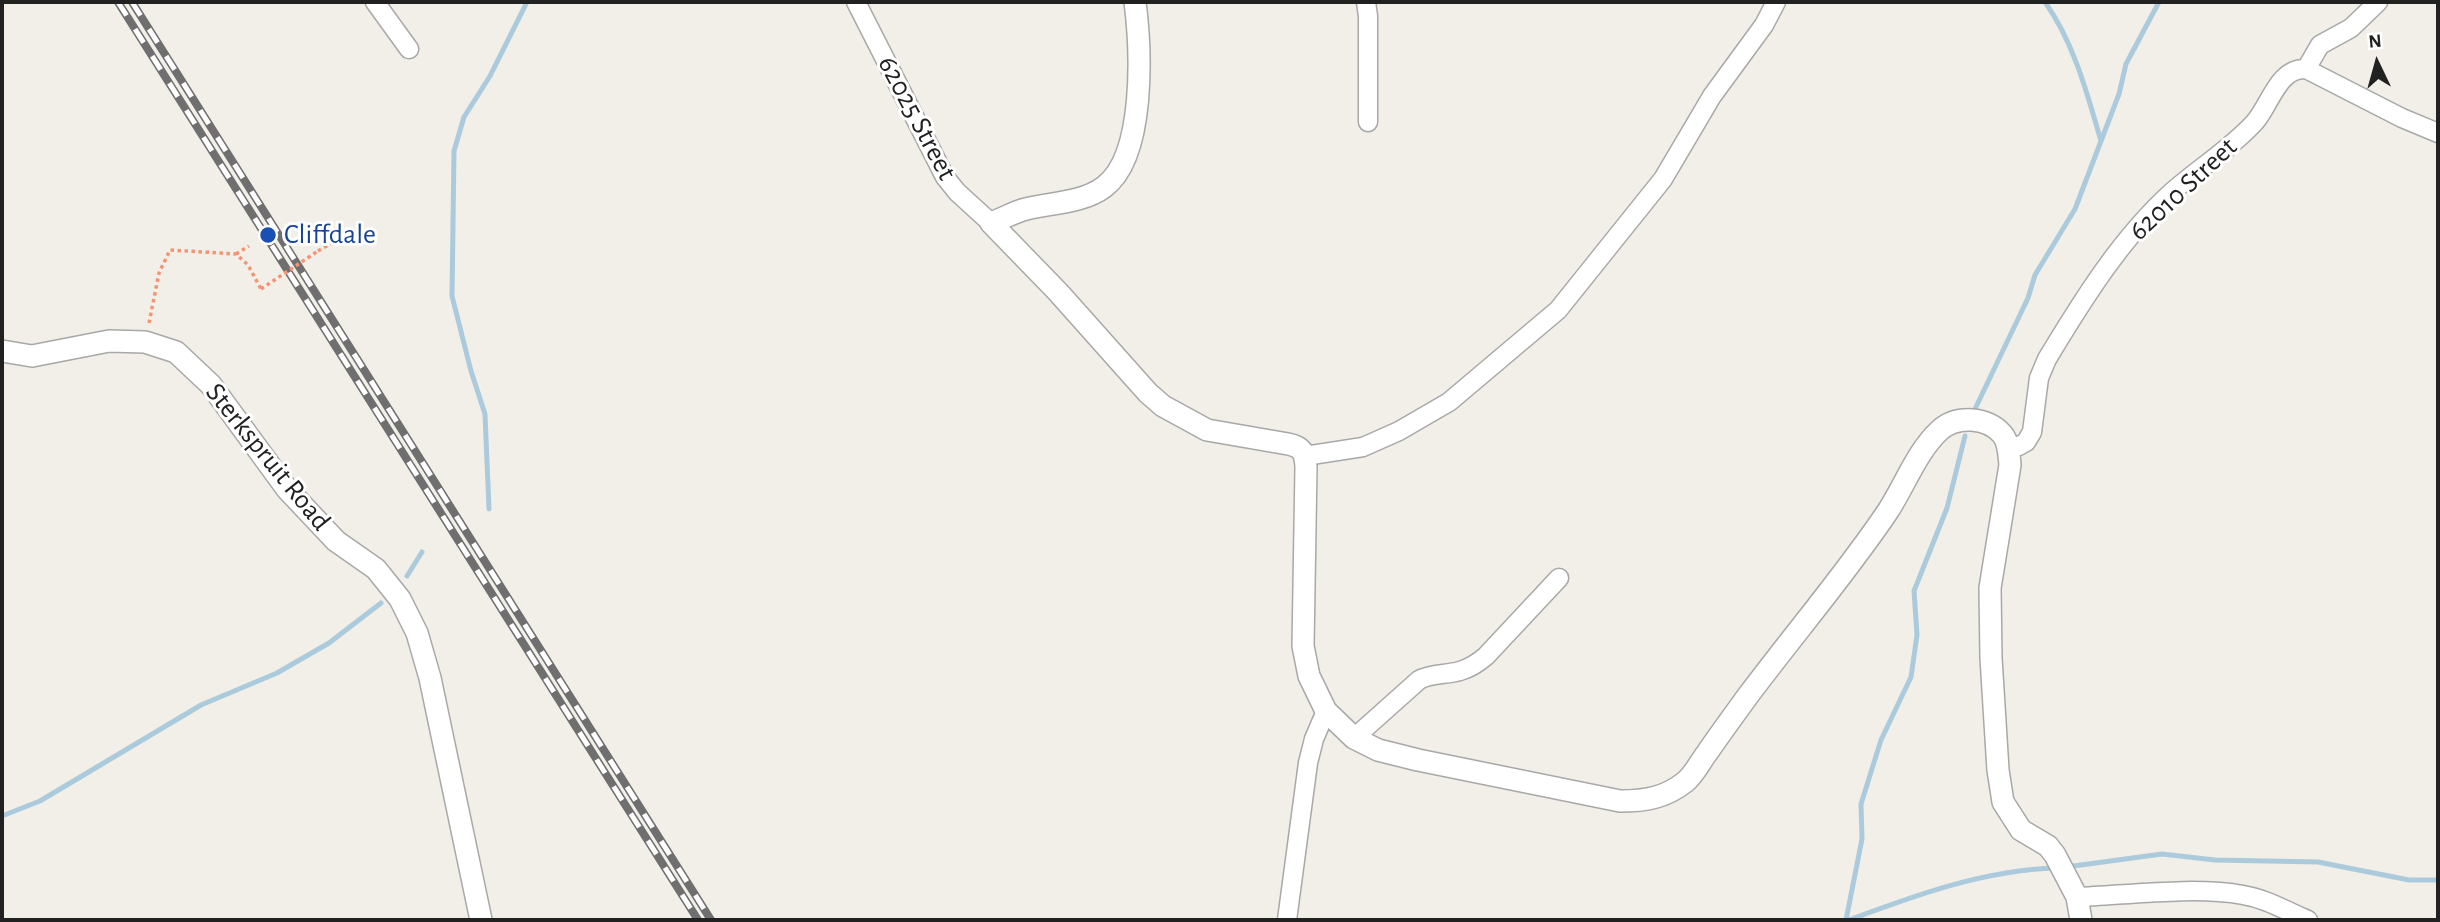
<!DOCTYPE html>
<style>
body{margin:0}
#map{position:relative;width:2440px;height:922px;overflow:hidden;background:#f1efe8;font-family:"Alegreya Sans",sans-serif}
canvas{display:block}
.frame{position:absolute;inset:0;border:4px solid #212121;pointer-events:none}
.north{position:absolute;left:2342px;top:28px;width:70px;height:70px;-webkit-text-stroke:5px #fff;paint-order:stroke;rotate:355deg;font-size:19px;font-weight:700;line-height:28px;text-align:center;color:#212121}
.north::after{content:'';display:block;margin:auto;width:24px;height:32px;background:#212121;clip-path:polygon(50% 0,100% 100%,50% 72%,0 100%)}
</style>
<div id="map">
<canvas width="2440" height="922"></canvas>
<div class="frame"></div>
<div class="north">N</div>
</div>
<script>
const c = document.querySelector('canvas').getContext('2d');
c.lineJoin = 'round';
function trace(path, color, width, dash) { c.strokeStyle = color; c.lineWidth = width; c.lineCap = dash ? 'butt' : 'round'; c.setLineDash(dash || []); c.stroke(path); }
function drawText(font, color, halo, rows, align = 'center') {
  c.font = font + ' "Alegreya Sans",sans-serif'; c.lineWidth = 6; c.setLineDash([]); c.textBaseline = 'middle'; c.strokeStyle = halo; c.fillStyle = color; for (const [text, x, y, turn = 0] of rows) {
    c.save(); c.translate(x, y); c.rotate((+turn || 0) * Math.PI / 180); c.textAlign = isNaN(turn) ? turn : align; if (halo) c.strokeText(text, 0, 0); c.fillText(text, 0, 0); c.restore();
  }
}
trace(new Path2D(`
 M2045,2C2074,43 2087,93 2101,141
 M1975,409L2028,298L2035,275L2075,209L2119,94L2126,64L2159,2
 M489,509L485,414L471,371L452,296L454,151L464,117L490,76L527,2
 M407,576L422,552
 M2,816L40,801L201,705L277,673L329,643L381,603
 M2066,867L2162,854L2215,860L2318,862L2409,880H2438
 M1846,920L1862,839L1861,804L1881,740L1911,677L1917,635L1914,591L1947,508L1965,436
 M1849,920C1916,895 1984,870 2057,868`), '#abcbdd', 5);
const minor = new Path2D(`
 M375,2L409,49
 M856,2L945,177L957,192L991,223
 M1366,2L1368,16V122
 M2306,69L2320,45L2351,28L2378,2
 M2008,446H2019L2026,442L2032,432L2039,378L2047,359C2082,301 2121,238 2172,192C2198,169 2230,149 2254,123C2270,106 2278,67 2306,69L2402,118L2438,133
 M1305,456L1363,447L1399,431L1449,402L1558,310L1663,179L1712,96L1764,25L1776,2
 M1354,738L1419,680C1431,673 1446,675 1460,671C1470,668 1478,663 1486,656L1559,578
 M2077,897C2127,895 2195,886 2243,895C2267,899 2286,911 2308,920
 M1287,920L1308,763L1314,739L1326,711`);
const tertiary = new Path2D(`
 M1135,2C1141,49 1146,156 1104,187C1083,203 1050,203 1026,209C1014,212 1002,219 991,223L1058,292L1148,393L1163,406L1207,430L1288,444C1303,447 1305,453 1306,467L1303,646L1309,676L1326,711L1354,738L1378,750L1418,760L1620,801C1645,801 1665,798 1685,782C1694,775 1700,762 1707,753C1720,734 1734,715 1747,697C1794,634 1845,575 1888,511C1905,485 1917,451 1940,430C1957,415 1987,417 2002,434C2009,442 2009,455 2010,465L1990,588L1991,658L1998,770L2003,802L2021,830L2048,846L2055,855L2077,897L2081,920
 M2,351L32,356L109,341L145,342L176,352L211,385L287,489L336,541L376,569L400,599L417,633L430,678L481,920`);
trace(minor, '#a8a8a8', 21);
trace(tertiary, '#a8a8a8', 24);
trace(new Path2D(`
 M318,251L335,241
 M236,254L249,246
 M149,323L159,273L170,250L236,254L248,265L261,289`), '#f59475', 3.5, [3.5, 3.5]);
trace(minor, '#fff', 18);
trace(tertiary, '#fff', 21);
const rail = new Path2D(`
 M118,2L698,920
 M132,2L711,920`);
trace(rail, '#6f6f6f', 8);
trace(rail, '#fff', 5, [16]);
trace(new Path2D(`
 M261,289L318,251`), '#f59475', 3.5, [3.5, 3.5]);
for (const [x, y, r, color] of [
 [268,235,9,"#1a4fb4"]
]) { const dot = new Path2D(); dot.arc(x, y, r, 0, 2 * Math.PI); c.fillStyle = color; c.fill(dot); trace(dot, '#fff', 2.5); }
drawText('28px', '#212121', '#fff', [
 ["62025 Street",917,118,62],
 ["62010 Street",2183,189,-43],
 ["Sterkspruit Road",268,457,51]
]);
drawText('28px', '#164399', '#fff', [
 ["Cliffdale",284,235]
], 'left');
</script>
